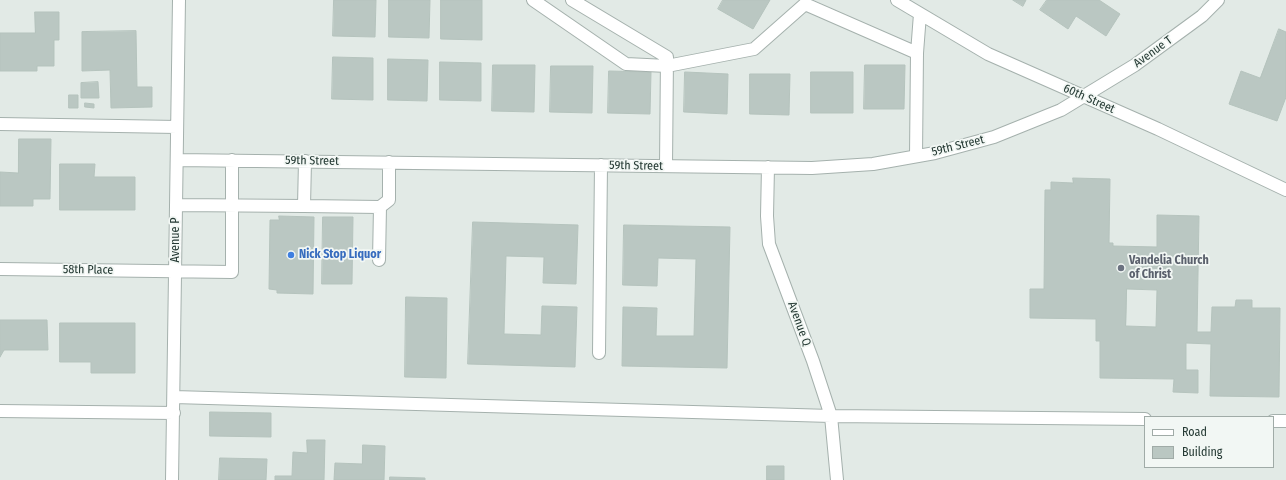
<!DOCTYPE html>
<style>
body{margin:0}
#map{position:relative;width:1286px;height:480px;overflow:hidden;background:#e2eae6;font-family:"Fira Sans Condensed",sans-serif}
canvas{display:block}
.legend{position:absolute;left:1144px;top:416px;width:130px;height:52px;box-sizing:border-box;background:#f2f7f4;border:1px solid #a0aba7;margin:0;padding:5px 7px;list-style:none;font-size:12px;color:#243933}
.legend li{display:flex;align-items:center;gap:8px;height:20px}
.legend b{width:20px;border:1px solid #a0aba7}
</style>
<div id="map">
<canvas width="1286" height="480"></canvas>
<ul class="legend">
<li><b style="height:5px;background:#fff"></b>Road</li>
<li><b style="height:11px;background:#bac7c2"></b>Building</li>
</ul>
</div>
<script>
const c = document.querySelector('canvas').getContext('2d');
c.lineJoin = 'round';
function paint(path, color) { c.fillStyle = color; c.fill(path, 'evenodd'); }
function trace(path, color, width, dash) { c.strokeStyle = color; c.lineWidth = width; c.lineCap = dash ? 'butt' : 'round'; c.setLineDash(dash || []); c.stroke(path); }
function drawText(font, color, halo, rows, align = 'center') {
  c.font = font + ' "Fira Sans Condensed",sans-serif'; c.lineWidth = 3.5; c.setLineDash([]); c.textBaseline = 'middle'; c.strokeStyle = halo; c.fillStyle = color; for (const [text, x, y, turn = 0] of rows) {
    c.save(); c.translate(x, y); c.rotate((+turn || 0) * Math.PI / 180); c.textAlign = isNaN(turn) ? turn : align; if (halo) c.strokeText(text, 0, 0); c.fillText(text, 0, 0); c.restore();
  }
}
const building = new Path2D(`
 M334,0H376L375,37L333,36Z
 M389,0H430L429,38L389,37Z
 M441,0H482V40L441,39Z
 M723,0H770L753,29L718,9Z
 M1013,0H1026L1023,6Z
 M1047,0H1099L1120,14L1106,36L1076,16L1068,29L1040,10Z
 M35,12H59V40H54V66H37V71H0V33H35Z
 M1279,29L1286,32V97L1277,121L1229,104L1241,71L1260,78Z
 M136,31L137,87H152V107L111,108L110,70L82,71V32Z
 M333,57L373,58V100L332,99Z
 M388,59L428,60L427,101L388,100Z
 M440,62L481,63V101L440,100Z
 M493,65H535L534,112L492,111Z
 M865,65H905L904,109H864Z
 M551,66H593L592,113L550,112Z
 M609,71L651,72L650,114L608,113Z
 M685,72L728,74L727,114L684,112Z
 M811,72H853V113H811Z
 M750,74H790L789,115L750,114Z
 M98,82L99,98H81V83Z
 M69,95H78V108H69Z
 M85,103L94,104V108L85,107Z
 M19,139H51L50,199H33V206H0V172L18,173Z
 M60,164H95L94,177H135V210H60Z
 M1073,178L1110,179L1109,243H1113V246L1157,247V215L1199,216L1197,332H1211L1212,307H1235L1236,300H1252V308H1280L1279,397L1210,396L1211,344L1186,343V370H1198V393L1173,392L1174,379L1100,378V341H1096V319L1030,318V289H1044L1045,190H1051V182L1073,183ZM1127,289L1157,290L1156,327L1126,326Z
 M279,216L314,217L313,294L277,293V290L269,289L270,220H279Z
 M323,217H353L352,284H322Z
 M473,222L578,225L576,284L543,283L544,257L506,256L504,334L541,335L542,306L577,307L575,367L468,364Z
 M624,225L730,227L727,368L622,366L623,307L657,308L656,336H694L696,259L658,258L657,286L623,285Z
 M406,297L447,298L446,378L405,377Z
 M0,320H47L48,350H4L0,357Z
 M60,323H135V373H91V362H60Z
 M210,412L271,413V437L210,436Z
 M307,440H325L324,480H275V476H292L293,452L307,453Z
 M363,445L385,446L384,480H334L335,463L362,464Z
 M220,458L267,459L266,480H219Z
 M767,466H784V480H767Z
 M390,477L425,478V480H390Z`);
paint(building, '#bac7c2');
trace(building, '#b5c3bd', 1);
const minor = new Path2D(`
 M533,0L626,64L667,66L754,49L805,4L917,53L920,14
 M572,0L667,57L666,166
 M897,0L988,54L1158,129L1286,190
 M0,124L177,127
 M916,156L917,53
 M177,160L812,168L873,164L935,153L994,137L1061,110L1135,65L1202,16L1218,0
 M768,167L767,216L769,244L813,361L831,416L837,480
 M176,205L304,206L305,161
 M304,206L380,207L379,260
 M380,207L389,200V162
 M0,269L232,272V160
 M599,353L601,165
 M174,397L831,416L1145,419
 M0,411L174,413
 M1273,421H1286
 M172,480L179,0`);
trace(minor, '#a5b1ad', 14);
trace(minor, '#fff', 12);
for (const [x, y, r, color] of [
 [291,255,4,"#3f7fe0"],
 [1121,268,4,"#6b7280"]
]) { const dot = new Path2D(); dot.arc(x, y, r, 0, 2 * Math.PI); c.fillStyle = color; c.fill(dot); trace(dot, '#f2f7f4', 1.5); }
drawText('12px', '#243933', '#f2f7f4', [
 ["Avenue T",1153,52,-36],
 ["60th Street",1089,99,24],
 ["59th Street",958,146,-14],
 ["59th Street",312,161,1],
 ["59th Street",636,166,1],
 ["Avenue P",176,240,-90],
 ["58th Place",88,270,1],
 ["Avenue Q",799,324,70]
]);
drawText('bold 12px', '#366cbe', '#f2f7f4', [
 ["Nick Stop Liquor",299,255]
], 'left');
drawText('bold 12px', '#5b616d', '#f2f7f4', [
 ["Vandelia Church",1129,261],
 ["of Christ",1129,275]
], 'left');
</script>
